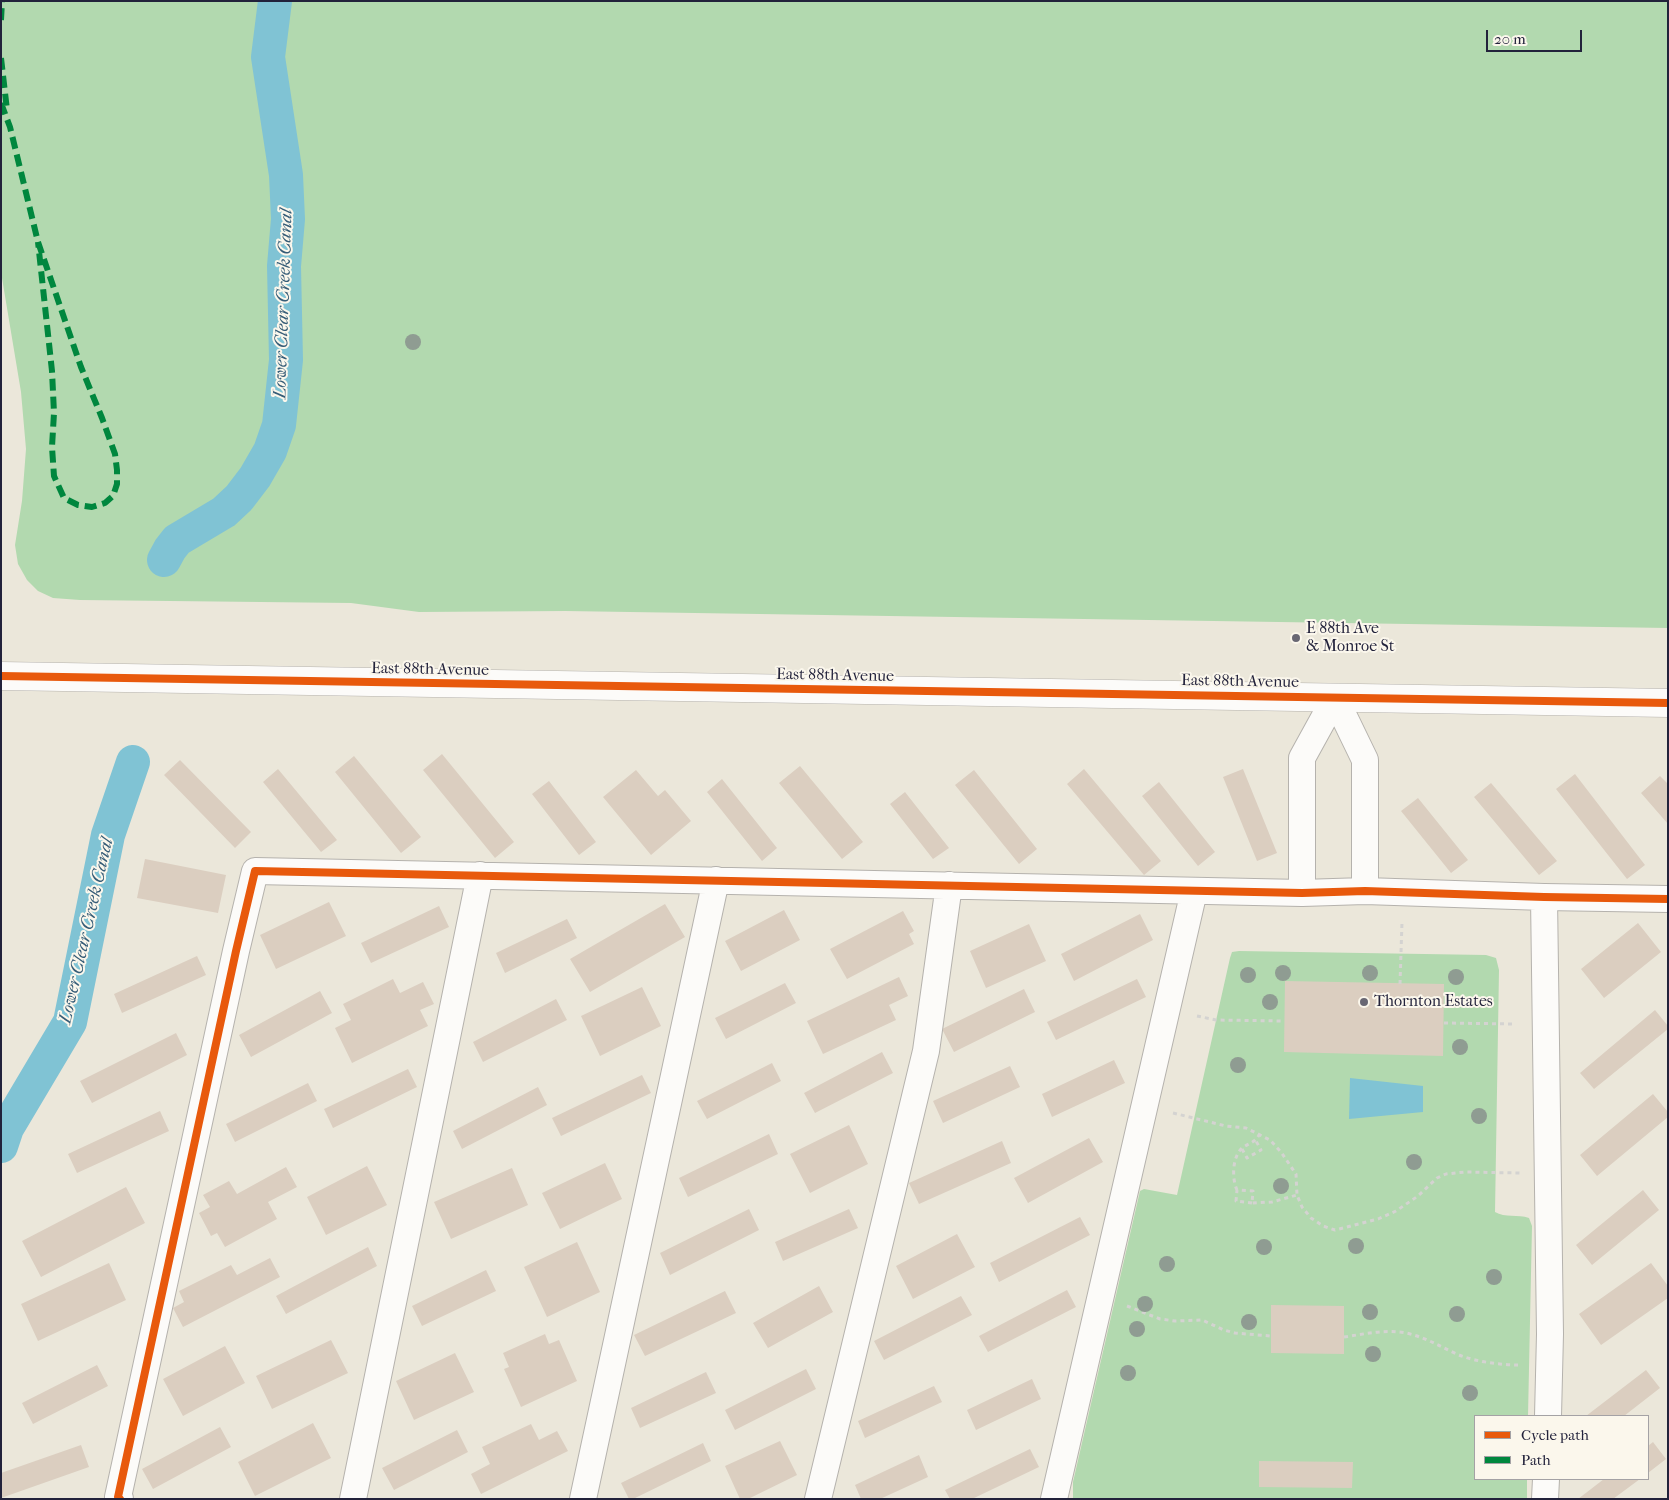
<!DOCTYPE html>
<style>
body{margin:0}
#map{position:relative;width:1669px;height:1500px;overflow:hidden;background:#ebe7da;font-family:"IM FELL French Canon",serif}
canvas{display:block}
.frame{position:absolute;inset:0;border:2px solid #22223b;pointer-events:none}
.legend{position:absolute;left:1474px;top:1415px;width:175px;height:65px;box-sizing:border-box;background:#fbf7ec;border:1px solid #a4a2a5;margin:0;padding:6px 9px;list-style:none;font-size:15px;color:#22223b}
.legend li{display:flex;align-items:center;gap:10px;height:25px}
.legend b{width:25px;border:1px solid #a4a2a5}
.scale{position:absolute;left:1486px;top:30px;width:96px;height:22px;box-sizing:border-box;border:2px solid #22223b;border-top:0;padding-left:6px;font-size:15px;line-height:18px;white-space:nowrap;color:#22223b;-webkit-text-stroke:4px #fbf7ec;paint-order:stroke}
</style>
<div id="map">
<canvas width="1669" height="1500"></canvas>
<div class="frame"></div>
<ul class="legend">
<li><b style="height:6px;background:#e8590c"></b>Cycle path</li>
<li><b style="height:6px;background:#00873e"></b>Path</li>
</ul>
<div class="scale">20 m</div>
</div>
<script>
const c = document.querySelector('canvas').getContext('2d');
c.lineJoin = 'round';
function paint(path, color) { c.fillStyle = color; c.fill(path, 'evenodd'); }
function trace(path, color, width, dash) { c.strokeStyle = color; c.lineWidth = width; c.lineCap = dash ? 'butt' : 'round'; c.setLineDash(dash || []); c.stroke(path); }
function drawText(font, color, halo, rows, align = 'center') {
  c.font = font + ' "IM FELL French Canon",serif'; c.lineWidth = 4; c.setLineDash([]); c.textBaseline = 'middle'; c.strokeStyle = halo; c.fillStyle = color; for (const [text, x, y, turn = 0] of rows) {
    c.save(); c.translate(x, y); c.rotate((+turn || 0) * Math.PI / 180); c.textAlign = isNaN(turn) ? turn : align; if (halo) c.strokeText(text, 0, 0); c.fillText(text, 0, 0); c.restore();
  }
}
paint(new Path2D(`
 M1,1H1668V628L565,611L419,612L351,603L80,600L53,598L38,591L27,580L18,564L15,545L22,501L26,449L21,392L1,272Z
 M1239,951L1486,955L1496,958L1499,970L1495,1212C1505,1218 1518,1214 1529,1218L1532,1226L1528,1416H1475V1479H1527V1499H1073V1482L1140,1191L1144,1189L1177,1195L1230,958L1232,952Z`), '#b2d9af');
paint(new Path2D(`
 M1350,1078L1423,1086V1112L1349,1119Z`), '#80c3d4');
trace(new Path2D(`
 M164,560L170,549L177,540L224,512L239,498L255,477L270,451L279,425L286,360L284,266L288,219L286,175L268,57L275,1
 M1,1146L7,1128L70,1022L108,835L133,762`), '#80c3d4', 34);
paint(new Path2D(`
 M442,754L514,842L495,858L423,770Z
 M354,756L421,837L401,853L335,772Z
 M180,760L251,832L235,848L164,775Z
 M800,766L863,842L842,859L779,783Z
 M278,769L337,840L321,852L263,782Z
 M1084,769L1161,861L1144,875L1067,784Z
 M1243,769L1277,853L1257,861L1223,777Z
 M636,770L658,796L665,790L691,821L651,855L603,797Z
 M974,770L1037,849L1019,864L955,785Z
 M1575,774L1645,865L1627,879L1556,789Z
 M1660,776L1668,784V824L1641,793Z
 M722,779L777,848L762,861L707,792Z
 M549,781L596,842L579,855L532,794Z
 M1159,782L1215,852L1198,866L1142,796Z
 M1491,783L1557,861L1539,875L1474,797Z
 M905,792L949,848L933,859L890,804Z
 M1418,798L1468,860L1451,873L1401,811Z
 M145,859L226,875L218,913L137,898Z
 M329,902L346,936L276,969L260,935Z
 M665,904L685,937L590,992L570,959Z
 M439,906L449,927L371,963L361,943Z
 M784,910L800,940L741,971L725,941Z
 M903,911L914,931L909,934L914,944L847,979L830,949Z
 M1140,914L1153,940L1074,981L1061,954Z
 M567,919L577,938L505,973L496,953Z
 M1638,923L1661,952L1604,998L1581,969Z
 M1029,924L1046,961L986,988L970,951Z
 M197,956L206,975L122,1013L114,994Z
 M899,977L908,996L889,1005L896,1020L823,1054L807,1021Z
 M393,979L400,993L423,982L434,1004L420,1010L428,1026L352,1063L335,1028L351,1020L343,1004Z
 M1137,979L1146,997L1056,1040L1047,1022Z
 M1285,981L1444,984L1443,1056L1284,1052Z
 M785,983L796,1003L726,1039L715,1018Z
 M642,987L661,1026L600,1056L581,1016Z
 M1024,989L1035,1012L954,1052L942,1029Z
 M320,991L332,1013L251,1057L239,1035Z
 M556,999L567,1020L483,1062L473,1042Z
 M1655,1010L1668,1026V1029L1594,1089L1580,1073Z
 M176,1033L187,1055L92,1103L80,1081Z
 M882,1052L893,1073L815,1113L804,1093Z
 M1114,1060L1125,1083L1052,1117L1042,1094Z
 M772,1063L781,1081L707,1119L697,1101Z
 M1010,1066L1020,1087L943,1123L933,1101Z
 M408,1069L417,1087L333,1128L324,1109Z
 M642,1075L651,1093L561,1136L552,1118Z
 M308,1083L317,1101L235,1142L226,1124Z
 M538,1087L547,1105L462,1149L453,1131Z
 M1653,1094L1668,1112V1117L1597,1176L1580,1155Z
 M160,1111L169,1131L77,1173L68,1154Z
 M849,1125L868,1164L810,1193L790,1154Z
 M769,1134L778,1154L688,1197L679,1178Z
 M1089,1138L1103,1162L1028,1203L1014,1178Z
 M1002,1141L1011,1163L919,1204L909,1183Z
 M605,1163L622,1199L560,1229L542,1193Z
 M367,1166L387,1205L326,1235L307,1197Z
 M286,1167L297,1187L268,1202L277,1219L225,1247L217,1233L211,1236L199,1213L210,1207L203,1195L229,1181L237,1194Z
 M512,1168L528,1205L451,1239L434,1202Z
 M126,1187L145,1223L41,1277L22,1241Z
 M1643,1190L1659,1210L1592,1265L1576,1245Z
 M749,1209L759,1230L670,1275L660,1253Z
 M849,1209L858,1228L783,1261L775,1242Z
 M1080,1217L1090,1235L999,1282L990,1263Z
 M957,1234L975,1267L913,1299L896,1266Z
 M577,1242L600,1292L547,1317L524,1267Z
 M368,1247L377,1266L286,1314L276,1296Z
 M270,1258L280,1277L183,1327L173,1308L184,1302L179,1291L231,1265L237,1275Z
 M109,1263L126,1300L38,1341L21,1304Z
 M1651,1263L1668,1286V1298L1601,1345L1579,1314Z
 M486,1270L496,1291L422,1326L412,1306Z
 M819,1286L833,1312L768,1348L753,1323Z
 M1067,1290L1076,1307L988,1352L979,1336Z
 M725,1291L736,1313L645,1356L634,1335Z
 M961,1296L972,1315L884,1360L874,1341Z
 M1271,1305L1344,1306V1354L1271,1353Z
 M545,1334L549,1344L559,1340L577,1381L521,1407L504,1369L509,1367L503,1353Z
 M331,1340L348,1373L272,1409L256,1376Z
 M225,1346L245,1383L183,1416L163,1379Z
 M455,1353L474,1392L414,1420L396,1381Z
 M97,1365L108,1386L33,1424L22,1403Z
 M806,1369L816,1389L735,1430L725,1410Z
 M1646,1370L1660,1388L1624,1416H1586Z
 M706,1372L716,1393L640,1428L631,1408Z
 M1032,1379L1041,1399L976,1430L967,1410Z
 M934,1386L942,1402L865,1438L858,1421Z
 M313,1423L331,1458L255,1496L238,1462Z
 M531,1424L539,1440L557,1431L568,1451L481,1494L471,1474L490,1464L482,1447Z
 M220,1427L231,1447L153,1489L142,1469Z
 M457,1430L468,1452L394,1490L382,1468Z
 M780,1441L797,1475L748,1499H740L725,1466Z
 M1653,1442L1666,1459L1648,1473V1446Z
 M703,1443L711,1461L633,1499H629L621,1483Z
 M81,1445L89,1467L1,1498V1473Z
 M1030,1449L1039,1467L972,1499H950L945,1490Z
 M919,1455L928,1477L880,1499H861L855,1485Z
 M1259,1461L1353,1462L1352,1488L1259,1487Z
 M1604,1479H1640L1613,1499H1578Z`), '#dbcec0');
const minor = new Path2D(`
 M1335,698L1365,760V891
 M1302,893V758L1335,698
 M1544,897L1550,1334L1548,1416
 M120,1499L118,1497L236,951L255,871L1302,893L1365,891L1544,897L1668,899
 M353,1499L480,875
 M583,1499L716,880
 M818,1499L926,1051L949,885
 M1054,1499L1194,891
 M1545,1499L1546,1479`);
const secondary = new Path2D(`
 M1,676L1668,703`);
trace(minor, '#b5b2ad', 28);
trace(secondary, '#b5b2ad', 29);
trace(new Path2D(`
 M1400,984L1402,922
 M1197,1016L1216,1020L1284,1021
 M1444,1023L1515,1024
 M1173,1113L1226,1126L1246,1128L1270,1140L1281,1152L1296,1174L1297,1195L1302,1207L1311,1218L1323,1226L1335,1230L1378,1219L1396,1211L1418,1196L1437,1178L1446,1174L1465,1172L1520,1173
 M1242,1149L1247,1158L1261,1150L1256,1141
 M1237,1190C1232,1179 1232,1159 1241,1149C1248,1143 1255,1143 1259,1135
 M1252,1203L1236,1201L1237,1190L1253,1191L1252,1203L1272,1202L1297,1195
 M1127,1306L1160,1319L1175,1321L1202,1320L1224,1330L1235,1333L1271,1336
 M1344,1337C1365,1334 1385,1329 1406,1333C1425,1337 1441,1347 1459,1355C1477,1362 1501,1365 1520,1365`), '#d4d3d1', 3, [4, 4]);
trace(minor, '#fcfbf9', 26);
trace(secondary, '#fcfbf9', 28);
trace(new Path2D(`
 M1,20L2,1
 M1,58L7,110
 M1,103L10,127L38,242L81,367L102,418L115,454L117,470V484L113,496L105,503L92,507L78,505L64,498L54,476L52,447L54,413L52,371L38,242`), '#00873e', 6, [12, 6]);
trace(new Path2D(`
 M1,676L1668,703
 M120,1499L118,1497L236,951L255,871L1302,893L1365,891L1544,897L1668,899`), '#e8590c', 8);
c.fillStyle = '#8f9c92';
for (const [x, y] of [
 [413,342],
 [1283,973],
 [1370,973],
 [1248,975],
 [1456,977],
 [1270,1002],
 [1460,1047],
 [1238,1065],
 [1479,1116],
 [1414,1162],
 [1281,1186],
 [1356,1246],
 [1264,1247],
 [1167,1264],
 [1494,1277],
 [1145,1304],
 [1370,1312],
 [1457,1314],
 [1249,1322],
 [1137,1329],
 [1373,1354],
 [1128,1373],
 [1470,1393]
]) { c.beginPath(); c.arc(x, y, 8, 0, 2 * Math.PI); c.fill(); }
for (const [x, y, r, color] of [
 [1296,638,5,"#686773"],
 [1364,1002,5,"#686773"]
]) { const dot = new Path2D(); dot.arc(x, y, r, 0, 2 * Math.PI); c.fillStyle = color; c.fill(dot); trace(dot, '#fbf7ec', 2); }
drawText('16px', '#22223b', '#fbf7ec', [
 ["E 88th Ave",1306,629],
 ["& Monroe St",1306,647],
 ["Thornton Estates",1374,1002]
], 'left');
drawText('16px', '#22223b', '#fbf7ec', [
 ["East 88th Avenue",430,670,1],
 ["East 88th Avenue",835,676,1],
 ["East 88th Avenue",1240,682,1]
]);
drawText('italic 18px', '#355c77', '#fbf7ec', [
 ["Lower Clear Creek Canal",284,304,-88],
 ["Lower Clear Creek Canal",87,931,-77]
]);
</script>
